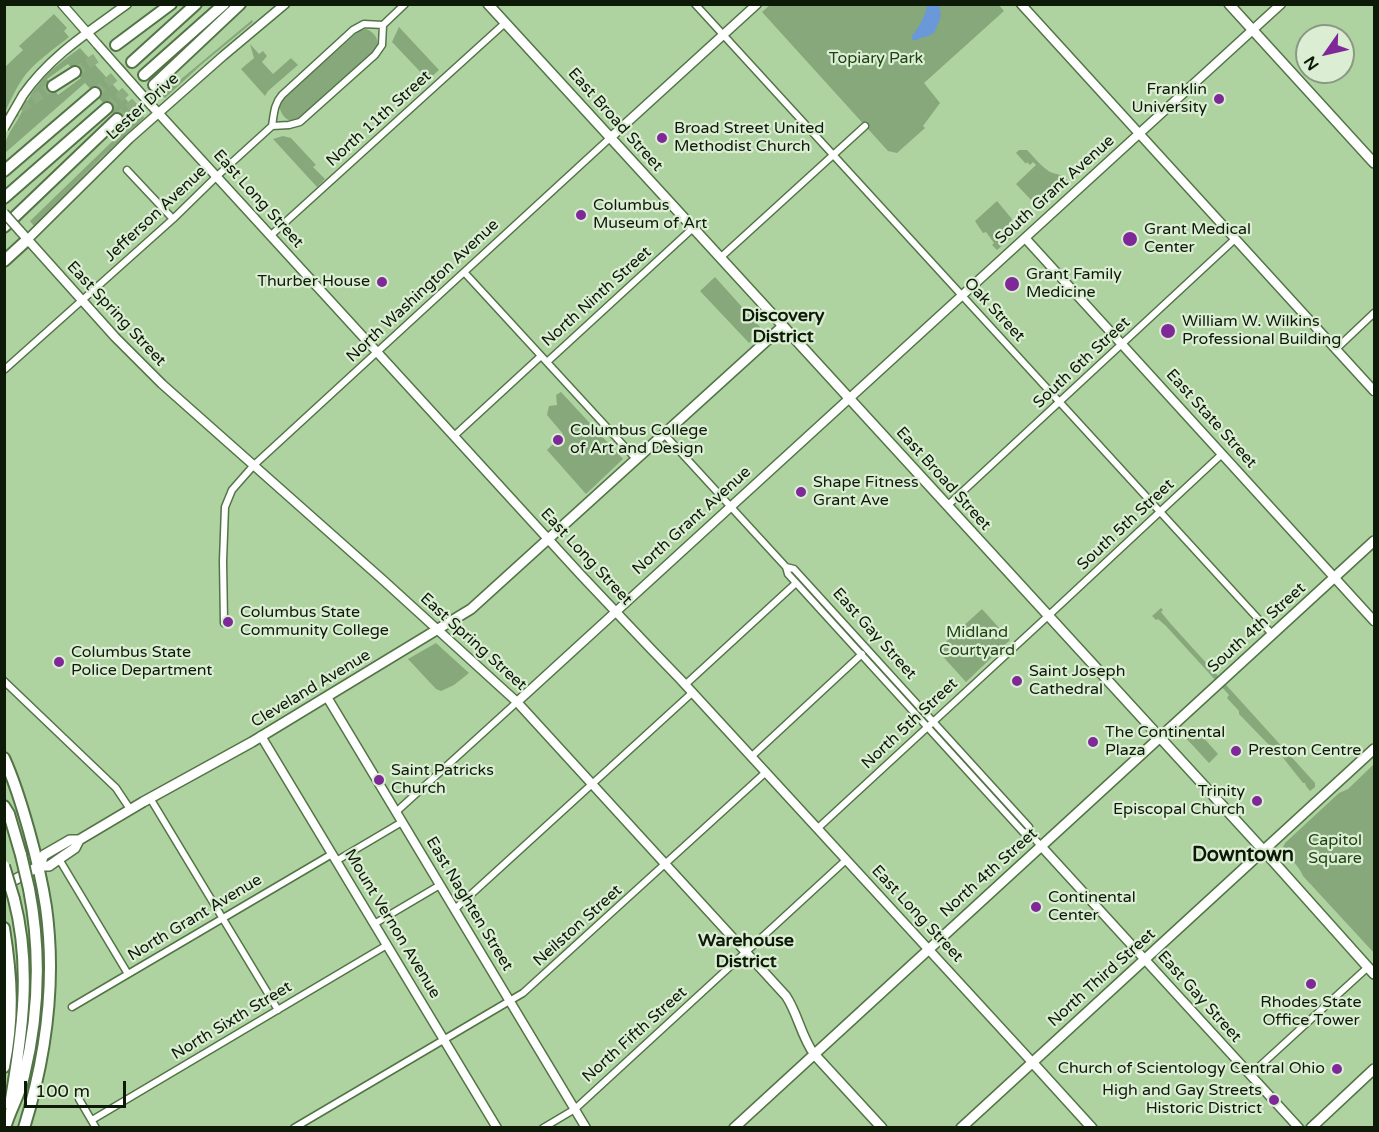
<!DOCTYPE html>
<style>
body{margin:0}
#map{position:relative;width:1379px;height:1132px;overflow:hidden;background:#aed3a0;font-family:"Varela Round",sans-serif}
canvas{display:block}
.frame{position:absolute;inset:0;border:6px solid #0d1a07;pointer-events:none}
.north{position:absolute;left:1295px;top:24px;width:60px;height:60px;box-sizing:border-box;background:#dbeed4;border:2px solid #899982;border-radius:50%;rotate:236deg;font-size:16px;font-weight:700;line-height:24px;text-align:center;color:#0d1a07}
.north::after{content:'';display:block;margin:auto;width:21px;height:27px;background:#7f2998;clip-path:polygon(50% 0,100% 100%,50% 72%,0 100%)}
.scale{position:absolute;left:24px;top:1081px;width:102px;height:27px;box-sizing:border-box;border:3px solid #0d1a07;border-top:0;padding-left:8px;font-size:18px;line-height:21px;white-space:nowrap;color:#0d1a07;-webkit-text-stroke:4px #dbeed4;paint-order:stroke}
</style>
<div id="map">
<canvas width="1379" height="1132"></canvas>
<div class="frame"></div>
<div class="north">N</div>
<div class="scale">100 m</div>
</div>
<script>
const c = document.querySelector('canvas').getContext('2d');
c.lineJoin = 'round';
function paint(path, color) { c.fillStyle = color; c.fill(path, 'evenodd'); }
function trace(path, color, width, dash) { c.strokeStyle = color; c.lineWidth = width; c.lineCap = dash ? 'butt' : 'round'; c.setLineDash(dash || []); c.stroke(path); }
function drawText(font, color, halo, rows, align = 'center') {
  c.font = font + ' "Varela Round",sans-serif'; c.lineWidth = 4.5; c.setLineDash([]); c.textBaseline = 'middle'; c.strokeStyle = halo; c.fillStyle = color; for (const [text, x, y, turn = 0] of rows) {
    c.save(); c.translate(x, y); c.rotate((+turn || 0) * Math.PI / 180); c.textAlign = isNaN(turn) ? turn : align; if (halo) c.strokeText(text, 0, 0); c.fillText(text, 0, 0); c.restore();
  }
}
paint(new Path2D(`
 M771,4H998L1004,11L924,83L940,103L923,126L925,128L897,153L888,151L762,12Z
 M54,14L67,28L64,31L69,37C55,48 38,60 26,74C17,86 11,99 5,112V67L23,50L19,46Z
 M252,20L253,22L201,65L165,98L162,95Z
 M399,27L439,70L428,80L392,42Z
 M366,29C376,33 378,39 378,49L299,120L293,122C283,119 278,110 280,101L360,30Z
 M250,44L259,54L263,51L267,56L262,62L273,74L291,58L298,65L268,91L265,96L241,69L254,58Z
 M80,48L140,115L139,117L143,116L144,118L102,157L34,226L30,221L126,128L85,83L5,153C4,138 11,131 18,119C23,110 27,101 32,93C44,74 62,61 80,48ZM68,64L81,78L58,95L47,79Z
 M283,136L291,138L316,165L313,167L325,179L317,187L273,139Z
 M1019,150H1027C1033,156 1039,164 1046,169C1053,176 1062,172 1068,181L1048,199L1041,197L1032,201L1016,184L1036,165L1033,162L1030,165L1027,162L1026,164L1016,153Z
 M997,201L1012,219C1008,226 1008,230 1011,238L997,250L992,245L994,243L986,232L983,233L975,221Z
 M715,277L760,327V333L749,343L700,291Z
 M561,392L623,459L586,494L547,450L563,434L547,415L549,406L557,405L556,395Z
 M1161,608L1163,610L1161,612L1170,623L1315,783V787L1310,791L1306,786L1305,783H1303L1273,745L1271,747L1239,714V711L1227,698L1229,695L1166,626L1158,619L1156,620L1152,616Z
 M982,609L1010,640L966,682L937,650Z
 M436,643L469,673L454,685L441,691L436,689L408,659Z
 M1193,726L1218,754L1209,763L1183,735Z
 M1374,764V953L1303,876C1299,865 1288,858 1283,847L1285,843L1339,793L1348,789Z`), '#87a87b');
paint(new Path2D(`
 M927,5H939L941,16L936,29L934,33L928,36L920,38L917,40H912V36C918,29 927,13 927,5Z`), '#6b98d9');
trace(new Path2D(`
 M75,72L116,45
 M95,93L132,62
 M107,108L144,75
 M8,117L53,86
 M117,119L154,85`), '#8eae81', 10, [10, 5]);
const street = new Path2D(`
 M695,4L1272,634
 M272,126L289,125L300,122L375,55L382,45L383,25
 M127,170L173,219
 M270,236L505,23
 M720,258L865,126
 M464,272L636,459
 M1336,349L1374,313
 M547,362L693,228
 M4,370L173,219L217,176L272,126C274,114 274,104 282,95L353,30L364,24L383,25L405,4
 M664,434L786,567L788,574L1023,832L1030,834
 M454,436L541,356
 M947,506L1235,239
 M786,567L794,569L1029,827L1030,834L1041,846
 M224,623L223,561L225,507L232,490L254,465L610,138
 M4,681L116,788L130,809
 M686,684L796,583
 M752,756L862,654
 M150,798L278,1010
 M396,812L517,702
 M818,828L1048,616L1222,454
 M59,859L128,974
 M336,861L402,822
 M455,909L693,692
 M374,924L440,885
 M72,1007L332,854
 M1250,1075L1368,967
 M79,1099L96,1128
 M92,1120L387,945
 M294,1128L523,993L766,772
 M543,1128L575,1109L846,860`);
const secondary = new Path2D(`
 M62,4L97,44
 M1021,4L1374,391
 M23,95C50,56 90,31 127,4
 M151,105L581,575L651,649L680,679L1032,1062
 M610,138L757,4
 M20,231L115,337L162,384L383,580L517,702L786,996C798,1014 801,1036 814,1054
 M1025,238L1374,621
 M27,240L129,139L223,56L285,4
 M327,697L586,1128
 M517,702L1281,4
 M261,736L497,1128
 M1041,846L1299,1128`);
const primary = new Path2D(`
 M488,4L1264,851L1374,974
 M1229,4L1374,163
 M39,866L44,855L70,840H79L143,802L252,742L471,609L783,326
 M4,886L39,866H49L59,859L75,848L79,840
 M814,1054L882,1128
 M1032,1062L1092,1128
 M734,1128L1374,541
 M961,1128L1374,749
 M1311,1128L1374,1069`);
const highway = new Path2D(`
 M116,45L171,4
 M132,62L196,4
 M144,75L224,4
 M154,85L240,4
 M53,86L75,72
 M4,171L95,93
 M4,198L107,108
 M4,227L117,119
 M4,261L27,240
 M4,758C15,782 22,806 29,831C36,856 42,881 46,907C56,980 46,1057 24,1128
 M4,806L9,814L21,855
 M4,928C12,978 14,1017 4,1067
 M10,1105C22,1035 32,968 14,899
 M5,1128C10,1110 20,1094 24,1076C39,1014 41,951 29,889`);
trace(street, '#537446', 9);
trace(secondary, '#537446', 11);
trace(primary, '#537446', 12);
trace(highway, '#537446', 14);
trace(street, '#fff', 6);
trace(secondary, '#fff', 8);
trace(primary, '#fff', 9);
trace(highway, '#fff', 10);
const secondaryBridge = new Path2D(`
 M97,44L151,105
 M4,128L23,95
 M4,213L20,231`);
const highwayBridge = new Path2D(`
 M21,855L29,889
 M4,866L14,899`);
trace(secondaryBridge, '#537446', 11, []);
trace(highwayBridge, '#537446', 14, []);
trace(secondaryBridge, '#fff', 8);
trace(highwayBridge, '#fff', 10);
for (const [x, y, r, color] of [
 [1219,99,6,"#7f2998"],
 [662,138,6,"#7f2998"],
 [581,215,6,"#7f2998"],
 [1130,239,8,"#7f2998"],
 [382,282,6,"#7f2998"],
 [1012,284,8,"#7f2998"],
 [1168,331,8,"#7f2998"],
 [558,440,6,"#7f2998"],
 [801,492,6,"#7f2998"],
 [228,622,6,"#7f2998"],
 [59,662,6,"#7f2998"],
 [1017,681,6,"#7f2998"],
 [1093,742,6,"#7f2998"],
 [1236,751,6,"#7f2998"],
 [379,780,6,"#7f2998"],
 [1257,801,6,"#7f2998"],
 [1036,907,6,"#7f2998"],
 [1311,984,6,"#7f2998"],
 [1337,1069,6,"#7f2998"],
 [1274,1100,6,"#7f2998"]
]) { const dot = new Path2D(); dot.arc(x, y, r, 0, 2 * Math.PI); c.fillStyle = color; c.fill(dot); trace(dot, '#dbeed4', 2); }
drawText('16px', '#204112', '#dbeed4', [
 ["Topiary Park",876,59],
 ["Midland",977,633],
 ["Courtyard",977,651],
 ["Capitol",1335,841],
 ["Square",1335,859]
]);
drawText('16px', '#0d1a07', '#dbeed4', [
 ["Franklin",1207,90,"right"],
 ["University",1207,108,"right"],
 ["Broad Street United",674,129],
 ["Methodist Church",674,147],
 ["Columbus",593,206],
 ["Museum of Art",593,224],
 ["Grant Medical",1144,230],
 ["Center",1144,248],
 ["Grant Family",1026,275],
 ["Medicine",1026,293],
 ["Thurber House",370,282,"right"],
 ["William W. Wilkins",1182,322],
 ["Professional Building",1182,340],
 ["Columbus College",570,431],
 ["of Art and Design",570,449],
 ["Shape Fitness",813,483],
 ["Grant Ave",813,501],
 ["Columbus State",240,613],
 ["Community College",240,631],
 ["Columbus State",71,653],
 ["Police Department",71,671],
 ["Saint Joseph",1029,672],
 ["Cathedral",1029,690],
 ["The Continental",1105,733],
 ["Plaza",1105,751],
 ["Preston Centre",1248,751],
 ["Saint Patricks",391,771],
 ["Church",391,789],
 ["Trinity",1245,792,"right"],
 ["Episcopal Church",1245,810,"right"],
 ["Continental",1048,898],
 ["Center",1048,916],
 ["Rhodes State",1311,1003,"center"],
 ["Office Tower",1311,1021,"center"],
 ["Church of Scientology Central Ohio",1325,1069,"right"],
 ["High and Gay Streets",1262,1091,"right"],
 ["Historic District",1262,1109,"right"]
], 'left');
drawText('16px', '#0d1a07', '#dbeed4', [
 ["Lester Drive",143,107,-42],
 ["North 11th Street",379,119,-42],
 ["East Broad Street",615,120,48],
 ["South Grant Avenue",1055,190,-42],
 ["East Long Street",258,199,48],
 ["Jefferson Avenue",156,214,-43],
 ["North Washington Avenue",423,291,-43],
 ["North Ninth Street",597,297,-42],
 ["Oak Street",994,310,47],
 ["East Spring Street",116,314,47],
 ["South 6th Street",1082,363,-43],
 ["East State Street",1211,419,48],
 ["East Broad Street",943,479,48],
 ["North Grant Avenue",692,521,-42],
 ["South 5th Street",1126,525,-43],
 ["East Long Street",586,557,47],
 ["South 4th Street",1257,628,-42],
 ["East Gay Street",874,634,48],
 ["East Spring Street",473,642,42],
 ["Cleveland Avenue",311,689,-31],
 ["North 5th Street",910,724,-43],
 ["North 4th Street",989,873,-42],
 ["East Naghten Street",469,904,59],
 ["East Long Street",917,914,47],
 ["North Grant Avenue",195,918,-31],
 ["Mount Vernon Avenue",392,924,59],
 ["Neilston Street",578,926,-42],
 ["North Third Street",1102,978,-42],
 ["East Gay Street",1199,997,48],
 ["North Sixth Street",232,1021,-31],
 ["North Fifth Street",635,1035,-42]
]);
drawText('bold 18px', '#0d1a07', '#dbeed4', [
 ["Discovery",783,316],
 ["District",783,337],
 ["Warehouse",746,941],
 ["District",746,962]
]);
drawText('bold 20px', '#0d1a07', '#dbeed4', [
 ["Downtown",1243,856]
]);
</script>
